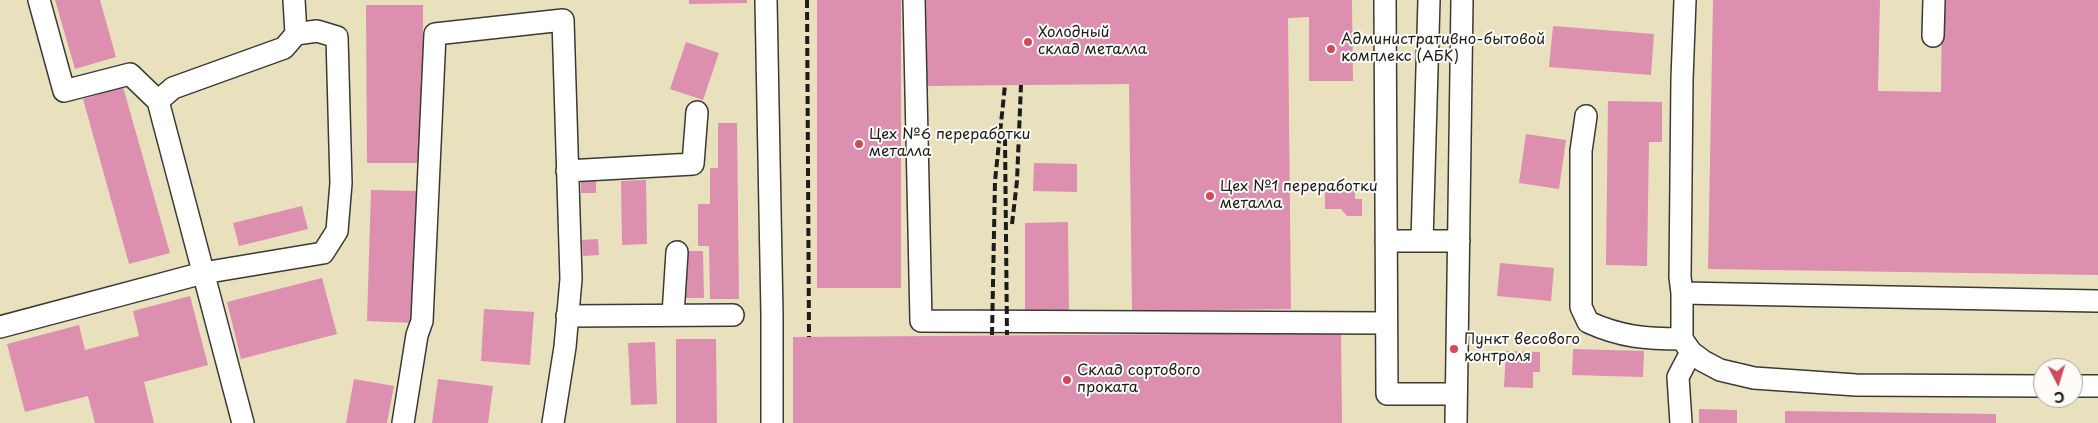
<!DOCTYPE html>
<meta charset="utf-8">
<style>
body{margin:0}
#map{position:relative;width:2098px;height:423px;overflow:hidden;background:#e9e1be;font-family:"Playpen Sans",sans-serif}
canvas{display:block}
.north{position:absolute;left:2033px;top:358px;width:50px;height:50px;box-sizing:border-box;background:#fdfcf7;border:1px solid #a3a29f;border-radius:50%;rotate:175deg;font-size:14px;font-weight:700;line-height:20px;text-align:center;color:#1c1c1c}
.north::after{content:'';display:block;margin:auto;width:18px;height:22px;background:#d1495b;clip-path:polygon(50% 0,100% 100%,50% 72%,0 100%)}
</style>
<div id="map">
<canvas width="2098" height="423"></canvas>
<div class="north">С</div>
</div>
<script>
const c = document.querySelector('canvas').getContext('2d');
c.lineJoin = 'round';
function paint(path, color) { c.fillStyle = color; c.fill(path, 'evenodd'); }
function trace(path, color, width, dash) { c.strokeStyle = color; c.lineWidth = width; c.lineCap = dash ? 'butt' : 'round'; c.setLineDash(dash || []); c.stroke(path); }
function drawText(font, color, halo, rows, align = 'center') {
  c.font = font + ' "Playpen Sans",sans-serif'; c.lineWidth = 4; c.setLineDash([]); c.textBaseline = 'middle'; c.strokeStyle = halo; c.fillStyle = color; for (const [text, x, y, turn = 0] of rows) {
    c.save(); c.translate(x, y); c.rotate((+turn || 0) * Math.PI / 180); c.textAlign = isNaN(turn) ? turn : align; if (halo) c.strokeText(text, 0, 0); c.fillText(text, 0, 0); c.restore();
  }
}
paint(new Path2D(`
 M55,0H100L116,57L75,69Z
 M689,0H747V3L689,4Z
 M817,0H901V288H817Z
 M926,0H1352L1353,81H1309V17L1288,18L1291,309L1132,311L1129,84L927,86Z
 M1713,0H1880L1878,91L1941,92L1942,0H2098V275L1708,269Z
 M366,5H423V163H367Z
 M1553,26L1654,34L1651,75L1549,67Z
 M686,42L719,53L703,100L670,89Z
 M123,87L170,253L129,264L83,99Z
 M1608,101L1662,102V142H1649L1647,266L1606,265Z
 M718,123H737L739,299H710L709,246H698V204H710V168H718Z
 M1526,134L1566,140L1559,189L1519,183Z
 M1034,163L1077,164V192L1033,191Z
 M581,177H596V193H581Z
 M646,180L647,244L622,245L621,181Z
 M1325,185L1355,186V199H1362V216H1347L1341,209H1325Z
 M371,190L419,191L415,323L367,321Z
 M302,206L308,229L239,246L233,223Z
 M1068,222L1069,312L1025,313V223Z
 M598,239L599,255L583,256L582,240Z
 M685,251H703L704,298H685Z
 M1500,263L1554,268L1551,301L1497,296Z
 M322,278L337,334L241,359L227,302Z
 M190,296L208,365L144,382L154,423H95L88,396L25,412L7,344L79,325L85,350L139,336L133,311Z
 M484,309L534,312L530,365L481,361Z
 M1341,333L1342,423H793V337Z
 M676,339H716L717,423H676Z
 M655,342L657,404L631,405L628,343Z
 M1573,349L1644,351L1643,377L1572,375Z
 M1506,351L1540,352V372H1533V388L1504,387Z
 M354,379L394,386L387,423H346Z
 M438,379L493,386L488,423H432Z
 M1699,409L1737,410V423H1699Z
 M1785,411L1996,414V423H1785Z`), '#dc8faf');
const minor = new Path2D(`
 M39,0L64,91L130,74L158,101
 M766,0L772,315V423
 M914,0L921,321L1386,323
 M1385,0L1387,394H1456
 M1933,36L1934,0
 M1586,116L1581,151V307L1588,322C1621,337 1646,339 1682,339
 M567,171L693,164L697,112
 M1386,241H1459
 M1422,241L1429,0
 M1682,293L1680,277L1682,79L1685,0
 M673,315L677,252
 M567,316L733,315
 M0,327L203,273L323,253L337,231L341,183L337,37L317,31L296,34
 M2043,386L1856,385L1754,378L1720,370L1703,361L1691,352L1682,339V293L2098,301
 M2073,386H2098
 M243,423L158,101L173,88L284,48L296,34L294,0
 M403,423L417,335L422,321L435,34L563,20L571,279L565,347L553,423
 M1456,423L1462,0
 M1681,423L1678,377L1691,352`);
trace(minor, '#3b3a34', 24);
trace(minor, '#fff', 21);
trace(new Path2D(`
 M807,0L809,337
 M1005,138L1007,335
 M1012,224L1017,181L1021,85
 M992,335L995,181L1005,85`), '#1c1c1c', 4, [8, 4]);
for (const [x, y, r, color] of [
 [1028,42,5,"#d1495b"],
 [1331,49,5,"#d1495b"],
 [859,144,5,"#d1495b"],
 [1210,196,5,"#d1495b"],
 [1454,349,5,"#d1495b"],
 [1067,380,5,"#d1495b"]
]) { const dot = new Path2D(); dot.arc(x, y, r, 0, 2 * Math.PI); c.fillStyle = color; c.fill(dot); trace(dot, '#fdfcf7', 2); }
drawText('15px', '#1c1c1c', '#fdfcf7', [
 ["Холодный",1038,33],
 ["склад металла",1038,50],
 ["Административно-бытовой",1341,40],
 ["комплекс (АБК)",1341,57],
 ["Цех №6 переработки",869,135],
 ["металла",869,152],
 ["Цех №1 переработки",1220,187],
 ["металла",1220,204],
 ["Пункт весового",1464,340],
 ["контроля",1464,357],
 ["Склад сортового",1077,371],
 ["проката",1077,388]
], 'left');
</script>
